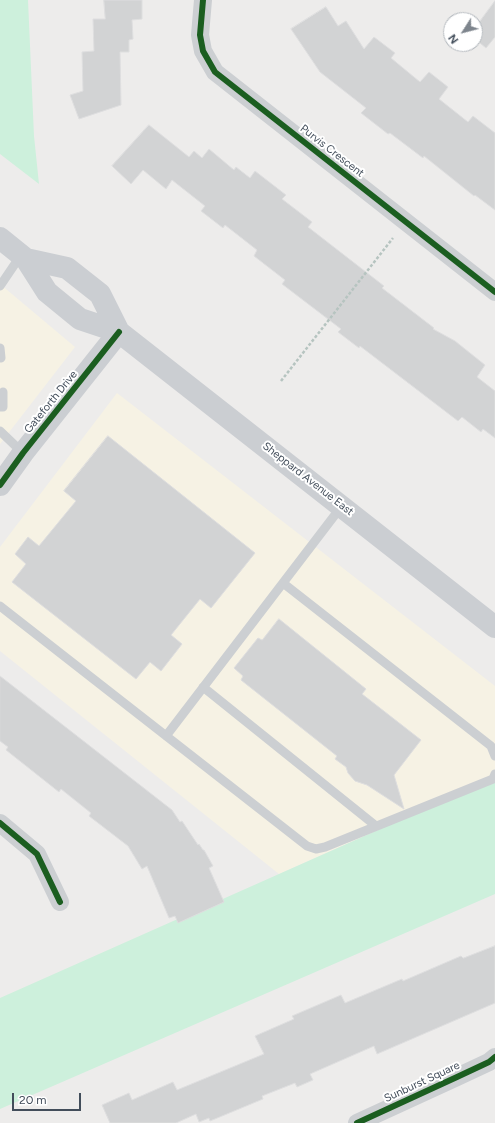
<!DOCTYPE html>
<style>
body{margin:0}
#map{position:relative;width:495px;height:1123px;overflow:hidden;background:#edeceb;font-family:Figtree,sans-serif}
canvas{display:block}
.north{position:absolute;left:443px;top:12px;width:40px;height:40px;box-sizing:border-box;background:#fff;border:1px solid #b3b8bd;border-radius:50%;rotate:234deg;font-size:11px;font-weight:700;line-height:16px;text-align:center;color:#424d5a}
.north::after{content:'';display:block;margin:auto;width:14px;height:18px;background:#7e858d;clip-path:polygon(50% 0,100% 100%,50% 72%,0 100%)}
.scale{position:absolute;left:12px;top:1093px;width:69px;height:18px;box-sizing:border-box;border:2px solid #424d5a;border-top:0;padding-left:5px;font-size:12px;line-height:14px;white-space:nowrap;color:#424d5a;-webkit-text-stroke:3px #fff;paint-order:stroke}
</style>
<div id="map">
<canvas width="495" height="1123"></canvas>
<div class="north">N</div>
<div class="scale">20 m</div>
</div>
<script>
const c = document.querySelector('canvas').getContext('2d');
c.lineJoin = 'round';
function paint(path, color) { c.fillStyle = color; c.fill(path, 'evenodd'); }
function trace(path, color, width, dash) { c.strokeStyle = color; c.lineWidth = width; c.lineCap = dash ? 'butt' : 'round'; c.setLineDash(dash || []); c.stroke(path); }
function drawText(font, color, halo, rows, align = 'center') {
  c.font = font + ' Figtree,sans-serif'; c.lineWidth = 4; c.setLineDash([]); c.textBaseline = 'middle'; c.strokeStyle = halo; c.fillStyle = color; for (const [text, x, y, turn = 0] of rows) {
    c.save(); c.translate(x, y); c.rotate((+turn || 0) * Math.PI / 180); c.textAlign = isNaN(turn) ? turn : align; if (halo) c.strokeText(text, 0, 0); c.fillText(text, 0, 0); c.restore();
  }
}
paint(new Path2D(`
 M0,284L75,347L0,444Z
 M117,393L495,686V778L279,874L0,651V547Z`), '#f6f2e4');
paint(new Path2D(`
 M0,0H28L34,136L39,184L0,154Z
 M495,778V894L0,1109V998Z`), '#cdf0dc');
const building = new Path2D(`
 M104,0H142V19L132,20L133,39L129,40V52H120L121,105L79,119L70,95L83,91L82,52L94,51L93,19H105Z
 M495,1V37L486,48L475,39V28Z
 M326,7L338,26L346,21L364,49L374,37L395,53L391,58L420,82L429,72L448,87L439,99L468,122L473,116L495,133V210L475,195L474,196L424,156L423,158L390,133L388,134L361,113L366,108L320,72L291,29Z
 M149,125L189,157L194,151L202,158L209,149L234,170L236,167L250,178L255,171L286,195L282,199L312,222L308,227L384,286L382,288L434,328L433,329L455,341L485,365L477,377L495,391V438L483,429L481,432L462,417L458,421L360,346L359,348L338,332L341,329L282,284L285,280L254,256L257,250L225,225L223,228L201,211L205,206L172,180L166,189L143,170L131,184L112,166Z
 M108,436L255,553L211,608L200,599L171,635L182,644L161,671L150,662L136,679L12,582L26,564L15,554L28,537L39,546L76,501L64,491Z
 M279,619L366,689L362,694L421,740L394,775L404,809L367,785L355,781L348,773L346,767L335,759L337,756L241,680L243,676L234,668L258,638L262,640Z
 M0,676L172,810L180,822L182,821L198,845L199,844L203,850H204L213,866L209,868L224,902L178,923L175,916L169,918L147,866L142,869L128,846L89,816L91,813L61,789L59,792L6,750L8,747L0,741Z
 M495,946V1003L377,1054L374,1046L310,1074L313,1080L297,1087L295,1083L262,1096L263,1099L210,1121L209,1118L199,1122L196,1114L176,1123H110L102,1105L129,1093L132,1100L173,1082L177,1090L264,1054L255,1036L294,1019L292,1016L341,995L345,1003L402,979L403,981L461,956L463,958Z`);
paint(building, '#d2d3d4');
trace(building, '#dededf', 1);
trace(new Path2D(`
 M281,381L393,238`), '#b6c4c0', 2.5, [3, 2]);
trace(new Path2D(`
 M0,286L21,255
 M0,348L1,358
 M0,407H3V392
 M0,431L23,453
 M283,583L491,746L495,756
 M0,606L307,846L316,849L325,847L493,779L495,774
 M203,687L376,826
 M166,736L341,507`), '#cccfd2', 9);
trace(new Path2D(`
 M203,0L200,35L203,51L215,72L495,292
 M0,823L37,854L60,902
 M357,1123L457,1077L489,1062L495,1057`), '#cccfd2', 18);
trace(new Path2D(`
 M0,238L26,259L47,292L80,319L119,332L495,627
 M26,259L67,268L100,294L119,332
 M0,485L23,453L119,332`), '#cbced2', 22);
trace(new Path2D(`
 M203,0L200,35L203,51L215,72L495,292
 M0,485L23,453L119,332
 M0,823L37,854L60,902
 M357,1123L457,1077L489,1062L495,1057`), '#1b5e20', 6);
drawText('11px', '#424d5a', '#fff', [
 ["Purvis Crescent",332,151,38],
 ["Gateforth Drive",51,402,-51],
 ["Sheppard Avenue East",308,479,38],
 ["Sunburst Square",422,1082,-25]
]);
</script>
